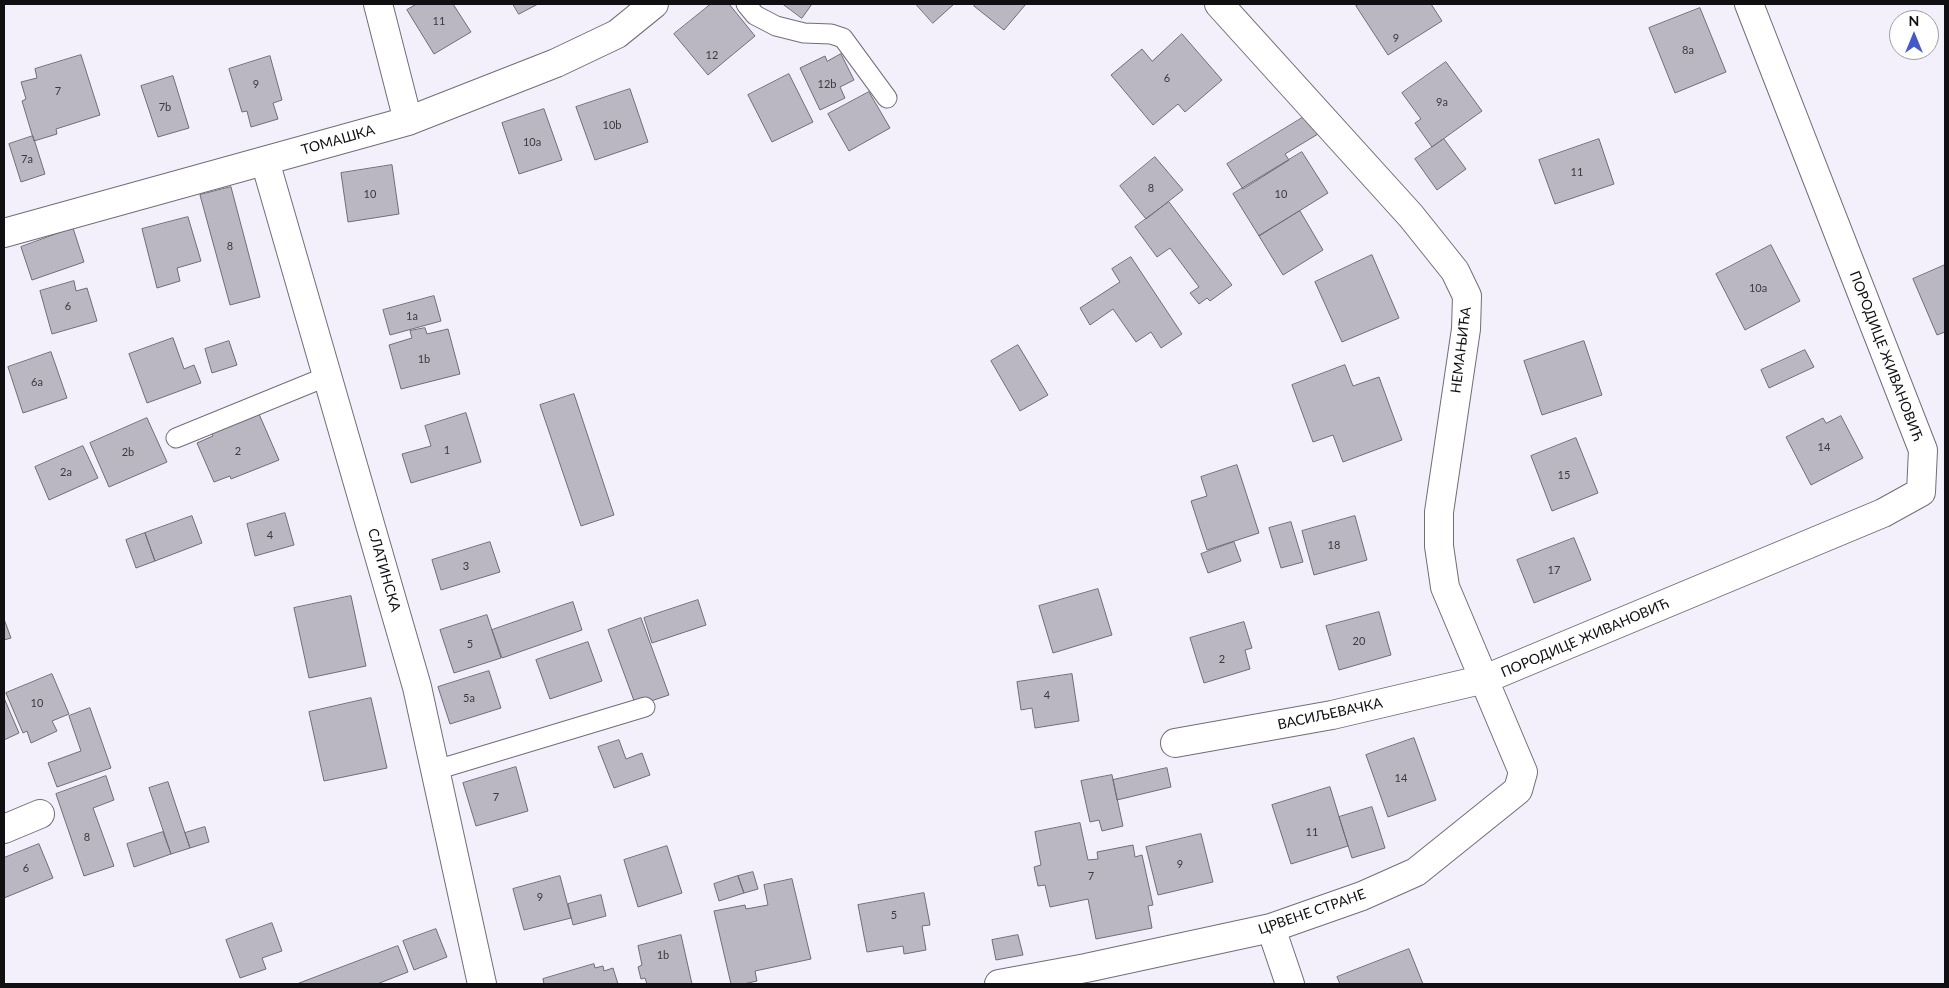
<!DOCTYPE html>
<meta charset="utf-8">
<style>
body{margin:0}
#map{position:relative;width:1949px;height:988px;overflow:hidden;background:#f3f0fb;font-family:Lato,sans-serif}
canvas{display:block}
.frame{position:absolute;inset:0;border:5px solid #100f12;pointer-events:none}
.north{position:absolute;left:1889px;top:10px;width:50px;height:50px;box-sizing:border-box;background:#fff;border:1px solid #9f9fa0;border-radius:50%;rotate:0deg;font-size:14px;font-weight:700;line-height:20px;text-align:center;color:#100f12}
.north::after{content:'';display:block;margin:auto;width:18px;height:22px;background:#4259cc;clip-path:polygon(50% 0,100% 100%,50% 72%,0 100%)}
</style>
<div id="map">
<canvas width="1949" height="988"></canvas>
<div class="frame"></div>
<div class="north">N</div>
</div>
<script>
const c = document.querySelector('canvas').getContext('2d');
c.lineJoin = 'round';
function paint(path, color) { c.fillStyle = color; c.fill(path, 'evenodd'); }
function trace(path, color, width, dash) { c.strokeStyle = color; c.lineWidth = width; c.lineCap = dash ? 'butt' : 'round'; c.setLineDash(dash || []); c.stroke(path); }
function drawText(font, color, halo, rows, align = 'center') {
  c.font = font + ' Lato,sans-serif'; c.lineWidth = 4; c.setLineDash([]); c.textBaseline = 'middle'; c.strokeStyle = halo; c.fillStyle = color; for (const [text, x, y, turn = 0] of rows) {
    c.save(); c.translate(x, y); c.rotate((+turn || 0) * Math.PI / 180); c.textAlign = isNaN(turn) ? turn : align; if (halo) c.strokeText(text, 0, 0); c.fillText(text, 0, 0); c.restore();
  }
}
const building = new Path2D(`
 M417,4H453L471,32L434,54L407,10Z
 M513,4H538L519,14Z
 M711,4H729L755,36L708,75L674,34Z
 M783,4H812L802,18Z
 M916,4H954L933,23Z
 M976,4H1026L1004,30L974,6Z
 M1360,4H1431L1442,21L1388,55L1356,6Z
 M1700,8L1726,72L1675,93L1649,28Z
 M1182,34L1222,80L1185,112L1178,104L1153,125L1111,75L1142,49L1152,61Z
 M841,54L854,80L840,87L845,98L820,110L800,68L825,56L827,61Z
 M81,55L100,115L56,129L57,134L34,141L22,101L26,99L21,82L37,78L35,69Z
 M270,56L282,100L273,103L278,119L251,127L247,111L242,112L229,69Z
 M1446,62L1482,111L1432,147L1415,123L1421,119L1402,93Z
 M789,74L813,122L772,142L748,95Z
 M173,76L189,128L158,137L141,86Z
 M630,89L648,142L595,160L576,107Z
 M869,92L890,128L849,151L828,114Z
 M544,109L562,160L519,174L502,123Z
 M1307,115L1318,134L1285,154L1289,160L1243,189L1227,164Z
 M33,136L45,174L21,182L9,144Z
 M1444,139L1466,169L1437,190L1415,159Z
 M1599,139L1614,184L1555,204L1539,160Z
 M1302,152L1328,193L1259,236L1233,194Z
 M1155,157L1183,190L1146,219L1120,186Z
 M392,165L399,214L348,222L341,173Z
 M231,187L260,297L230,305L200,195Z
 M1169,202L1232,285L1210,301L1207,298L1199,304L1190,293L1199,287L1170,248L1157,257L1135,227Z
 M1300,211L1323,250L1283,275L1259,236Z
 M188,217L201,261L177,268L180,281L157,288L142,229Z
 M73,228L84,262L32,280L21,247Z
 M1771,245L1800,301L1745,330L1716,274Z
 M1372,255L1399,318L1342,342L1315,282Z
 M1131,257L1182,334L1161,348L1151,332L1136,342L1113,309L1090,325L1080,308L1120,282L1112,269Z
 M1945,265V332L1937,335L1913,279Z
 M74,281L76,291L87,288L97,321L52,334L40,291Z
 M434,296L441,321L390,335L383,310Z
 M425,328L427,334L448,329L460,374L401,389L389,345L412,338L410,331Z
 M173,338L184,369L194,365L201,383L147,403L129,354Z
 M229,341L237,365L212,373L205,349Z
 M1584,341L1602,395L1542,415L1524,361Z
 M1018,345L1048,395L1020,411L991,361Z
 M1805,350L1814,367L1769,388L1761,370Z
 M51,352L67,398L23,413L8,367Z
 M1345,365L1353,386L1379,377L1402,440L1343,462L1333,435L1313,442L1292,385Z
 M574,394L614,515L581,526L540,405Z
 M466,413L481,462L411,483L402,454L431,446L425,426Z
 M259,414L279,460L231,479L230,476L214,482L197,443L213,436L212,433Z
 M1841,416L1863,458L1811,485L1786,437L1823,418L1826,423Z
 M147,418L167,462L109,487L90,443Z
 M1576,438L1598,493L1552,511L1531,456Z
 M83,446L98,478L49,500L35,467Z
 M1237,465L1259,533L1207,550L1191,501L1207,496L1201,477Z
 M285,513L294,545L255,556L247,524Z
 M192,516L202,543L155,561L145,533Z
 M1355,516L1367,560L1314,575L1302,531Z
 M1291,522L1303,562L1281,568L1269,528Z
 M145,533L155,561L136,568L126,540Z
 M1574,538L1591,580L1534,603L1517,560Z
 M490,542L500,572L441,590L432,560Z
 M1234,542L1241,561L1208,573L1201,554Z
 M1098,589L1112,635L1053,653L1039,606Z
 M351,596L366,666L309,678L294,608Z
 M698,600L706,625L652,643L644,618Z
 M573,602L582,630L502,658L492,630Z
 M1379,612L1391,655L1339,670L1326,626Z
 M487,615L501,658L454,673L440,630Z
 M641,618L669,695L636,706L608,630Z
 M4,619L11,638L4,640Z
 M1244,622L1252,648L1245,650L1250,669L1204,683L1190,638Z
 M588,642L602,681L550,699L536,660Z
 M489,671L501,708L450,724L438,687Z
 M52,674L69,714L52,721L57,731L31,743L27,731L23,733L6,693Z
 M1072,674L1079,721L1035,728L1032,708L1021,710L1017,682Z
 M4,698L19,733L4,740Z
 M371,698L387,768L324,781L309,712Z
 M90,708L111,768L57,787L48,763L81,751L69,716Z
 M1414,738L1436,800L1388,817L1366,755Z
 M619,740L626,759L642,753L650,775L614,788L598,747Z
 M516,767L528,811L476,826L463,783Z
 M1167,768L1171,787L1117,800L1113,780Z
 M1112,775L1123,826L1102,831L1099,820L1090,822L1081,781Z
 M106,776L114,800L93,808L114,866L84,876L56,794Z
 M168,782L190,848L171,854L149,788Z
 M1330,787L1348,846L1291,864L1272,805Z
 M1372,807L1385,848L1352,858L1339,817Z
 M1080,823L1088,860L1098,859L1097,852L1133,845L1135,857L1142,855L1153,905L1148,906L1152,928L1096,939L1088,899L1050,907L1045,885L1038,886L1034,867L1041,865L1035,832Z
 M205,827L209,842L190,848L185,833Z
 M163,832L171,854L134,867L127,844Z
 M1201,834L1213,882L1158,895L1146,847Z
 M39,844L53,878L4,898V858Z
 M667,846L682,893L638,907L624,860Z
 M753,872L758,889L744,893L738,876Z
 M560,876L571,918L524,930L513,889Z
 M738,876L744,893L719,901L714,884Z
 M792,879L811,959L755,971L757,981L743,984H731L714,911L745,905L746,909L768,905L764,885Z
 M924,893L930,925L922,926L926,950L904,954L903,946L867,952L858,905Z
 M601,895L606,916L573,925L568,904Z
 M272,923L282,951L262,958L266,969L240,978L226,940Z
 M436,929L447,957L414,970L403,941Z
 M681,935L692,984H647L645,978L641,979L638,967L642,965L638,946Z
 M1018,935L1023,955L996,960L992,940Z
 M398,946L408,972L377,984H297Z
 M1409,949L1423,984H1340L1337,977Z
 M594,964L595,968L603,966L604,971L613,968L618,984H544L543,979Z`);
paint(building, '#bbb7c2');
trace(building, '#706d77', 1);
const service = new Path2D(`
 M746,4L755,15L776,26L804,33L831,34L843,38L887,98
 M176,438L328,376
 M436,770L645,707`);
const minor = new Path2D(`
 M378,4L408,121
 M265,161L417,687L482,984
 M4,233L408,121L556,63L617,34L654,4
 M1175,743L1332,715L1485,679L1883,513L1921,492L1923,450L1749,4
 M4,829L40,814
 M1271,928L1290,984
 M999,984L1086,968L1271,928L1362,896L1416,872L1518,790L1523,772L1445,587L1439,546V512L1466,329L1467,296L1455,271L1411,216L1219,4`);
trace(service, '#716e77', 21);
trace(minor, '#716e77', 30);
trace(service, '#fff', 19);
trace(minor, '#fff', 28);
drawText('11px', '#3b393e', null, [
 ["11",439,21],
 ["9",1396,38],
 ["8a",1688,50],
 ["12",712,55],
 ["6",1167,78],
 ["9",256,84],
 ["12b",827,84],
 ["7",58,91],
 ["9a",1442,102],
 ["7b",165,107],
 ["10b",612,125],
 ["10a",532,142],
 ["7a",27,159],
 ["11",1577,172],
 ["8",1151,188],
 ["10",370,194],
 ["10",1281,194],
 ["8",230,246],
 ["10a",1758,288],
 ["6",68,306],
 ["1a",412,316],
 ["1b",424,359],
 ["6a",37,382],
 ["14",1824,447],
 ["1",447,450],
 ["2",238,451],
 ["2b",128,452],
 ["2a",66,472],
 ["15",1564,475],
 ["4",270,535],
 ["18",1334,545],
 ["3",466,566],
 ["17",1554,570],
 ["20",1359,641],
 ["5",470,644],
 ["2",1222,659],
 ["4",1047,695],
 ["5a",469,698],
 ["10",37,703],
 ["14",1401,778],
 ["7",496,797],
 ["11",1312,832],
 ["8",87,837],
 ["9",1180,864],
 ["6",26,868],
 ["7",1091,876],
 ["9",540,897],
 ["5",894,915],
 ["1b",663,955]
]);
drawText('14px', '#100f12', '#fff', [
 ["ТОМАШКА",338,140,-16],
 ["НЕМАЊИЋА",1461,350,-83],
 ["ПОРОДИЦЕ ЖИВАНОВИЋ",1886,356,69],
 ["СЛАТИНСКА",384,570,74],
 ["ПОРОДИЦЕ ЖИВАНОВИЋ",1585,638,-23],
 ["ВАСИЉЕВАЧКА",1330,714,-12],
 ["ЦРВЕНЕ СТРАНЕ",1312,912,-19]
]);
</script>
